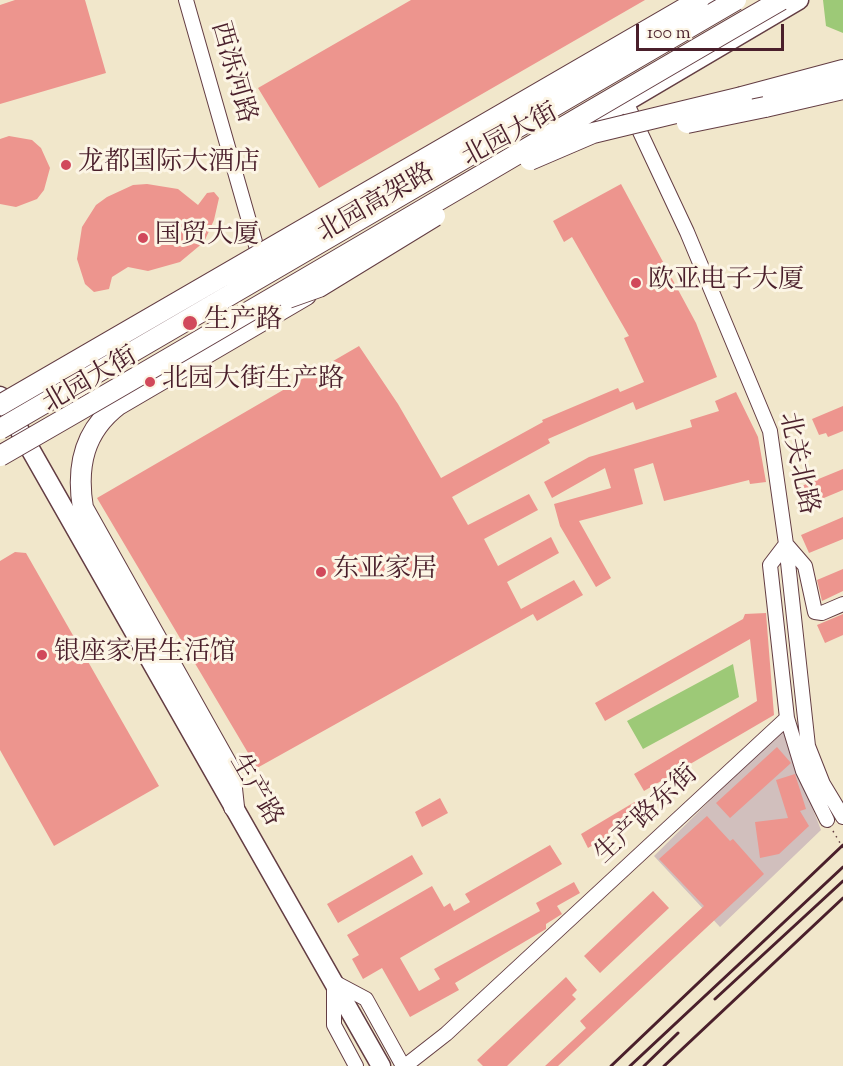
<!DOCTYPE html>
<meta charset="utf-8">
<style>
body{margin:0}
#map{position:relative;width:843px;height:1066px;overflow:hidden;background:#f1e7cb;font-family:"Sorts Mill Goudy",serif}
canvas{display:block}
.scale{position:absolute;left:636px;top:24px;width:148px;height:27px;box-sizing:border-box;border:3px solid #4a1f2b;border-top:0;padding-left:8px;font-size:18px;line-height:21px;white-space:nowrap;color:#4a1f2b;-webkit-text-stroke:4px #fcf5e5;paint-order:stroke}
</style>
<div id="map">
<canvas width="843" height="1066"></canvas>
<div class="scale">100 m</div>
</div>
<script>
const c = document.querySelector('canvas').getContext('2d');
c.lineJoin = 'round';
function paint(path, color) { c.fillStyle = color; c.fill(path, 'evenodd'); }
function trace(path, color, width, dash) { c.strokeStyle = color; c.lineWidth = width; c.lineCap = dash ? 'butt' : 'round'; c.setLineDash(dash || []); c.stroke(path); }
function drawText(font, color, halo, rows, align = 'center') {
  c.font = font + ' "Sorts Mill Goudy","Noto Serif SC",serif'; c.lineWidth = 6; c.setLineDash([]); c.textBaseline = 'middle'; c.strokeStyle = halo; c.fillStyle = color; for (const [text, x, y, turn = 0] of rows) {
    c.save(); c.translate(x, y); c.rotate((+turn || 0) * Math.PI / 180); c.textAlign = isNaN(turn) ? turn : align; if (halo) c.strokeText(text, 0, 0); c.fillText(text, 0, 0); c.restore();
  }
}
paint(new Path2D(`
 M784,727L788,745L821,830L720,927L654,856Z`), '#d1bfbd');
paint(new Path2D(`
 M823,0H843V33L826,26Z
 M733,664L739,697L643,749L627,721Z`), '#9dc977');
paint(new Path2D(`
 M15,0H85L106,73L0,104V5Z
 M411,0H645L319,188L258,88Z
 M9,136L32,140L41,148L50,168L44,190L37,199L16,207L0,204V139Z
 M147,184L178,189L198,205L207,193L214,192L219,198L214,220L204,242L180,262L148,271L128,267L112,277L109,289L94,292L85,284L77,259L82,227L96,205L107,197L133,185Z
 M621,184L696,323L717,377L636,410L633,402L548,439L550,443L452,497L468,525L529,494L538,510L484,539L498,566L551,537L559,553L507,582L521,609L574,580L583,595L537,621L533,614L257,768L97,498L359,346L398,404L441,478L543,422L542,420L618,388L620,392L644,382L624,338L629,336L572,237L564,242L553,221Z
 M736,392L758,437L766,482L750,484L749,480L664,501L653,463L634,469L643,504L579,521L611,578L596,587L560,526L554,504L611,488L605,468L552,498L544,482L589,457L692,427L690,420L719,411L715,401Z
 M843,406V431L828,437L826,433L819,435L812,419Z
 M843,469V490L807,505L799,487Z
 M843,517V539L809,553L801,535Z
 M15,552L26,553L159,786L54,846L0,750V561Z
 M843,569V591L822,601L817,580Z
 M766,613L774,715L644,791L634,774L757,701L750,639L605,721L595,703L743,619L745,614Z
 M843,614V635L825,643L817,625Z
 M777,747L791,763L730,818L716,803Z
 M795,774L806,809L800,811L809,826L779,854L760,858L755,822L788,818L776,780Z
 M440,798L448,813L422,827L415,812Z
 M638,800L646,814L588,848L581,834Z
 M707,816L730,841L733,839L764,874L558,1066H545L586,1028L580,1021L704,906L659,859Z
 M550,845L562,864L400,958L419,991L440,979L434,969L540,911L536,903L574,882L580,893L557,906L562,914L546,924V929L455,983L459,990L410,1017L382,968L363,979L352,959L359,955L347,935L432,886L444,907L450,903L454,911L470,902L465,894Z
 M412,855L423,874L338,923L327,904Z
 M653,891L669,908L600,973L584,956Z
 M566,977L577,990L572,995L576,999L507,1066H483L477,1060Z`), '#ed958e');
const minor = new Path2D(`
 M186,0L261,263
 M626,102L687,232L770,431L786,544L808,746L823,784L843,817
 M787,718L803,771L827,820
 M356,1066L334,1025V982L366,999L403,1066
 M405,1066L446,1034L787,718L770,565L786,544L805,566L815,612L822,613L843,604`);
const major = new Path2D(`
 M686,17L716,0
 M570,135L799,0
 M155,327L232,281
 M0,396L381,1066`);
const highway = new Path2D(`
 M742,97L843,70
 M765,107L843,89
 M234,807L230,770L83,508C76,466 84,431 118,405L306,295`);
trace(minor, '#633d43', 16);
trace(major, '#633d43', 21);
trace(highway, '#633d43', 22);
trace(new Path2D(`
 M833,831L843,848`), '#633d43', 1.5, [1.5, 4.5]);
trace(minor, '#fff', 14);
trace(major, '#fff', 18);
trace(highway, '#fff', 20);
trace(new Path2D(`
 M715,999L843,881
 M611,1066L843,845
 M630,1066L843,867
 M644,1066L678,1033
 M664,1066L843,898`), '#4a1f2b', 3);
const highwayBridge = new Path2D(`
 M687,123L765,107
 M530,160L593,133L742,97
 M288,298L319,287L435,216
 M0,405L699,0
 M0,429L736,0
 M0,456C262,306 520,151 781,0`);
trace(highwayBridge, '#633d43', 22, []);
trace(highwayBridge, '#fff', 20);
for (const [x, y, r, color] of [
 [66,165,6,"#d1495b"],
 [143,238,6,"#d1495b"],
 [636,283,6,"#d1495b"],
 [190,323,8,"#d1495b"],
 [150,382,6,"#d1495b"],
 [321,572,6,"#d1495b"],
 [42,655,6,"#d1495b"]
]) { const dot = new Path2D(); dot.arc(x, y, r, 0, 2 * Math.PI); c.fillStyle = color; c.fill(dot); trace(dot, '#fcf5e5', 2); }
drawText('26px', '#4a1f2b', '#fcf5e5', [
 ["西泺河路",231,73,74],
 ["北园大街",511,137,-28],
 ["北园高架路",377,205,-30],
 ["北园大街",91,382,-30],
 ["北关北路",796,464,78],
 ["生产路",254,791,60],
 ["生产路东街",648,816,-43]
]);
drawText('26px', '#4a1f2b', '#fcf5e5', [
 ["龙都国际大酒店",78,165],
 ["国贸大厦",155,238],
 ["欧亚电子大厦",648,283],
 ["生产路",204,323],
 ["北园大街生产路",162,382],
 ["东亚家居",333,572],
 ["银座家居生活馆",54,655]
], 'left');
</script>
